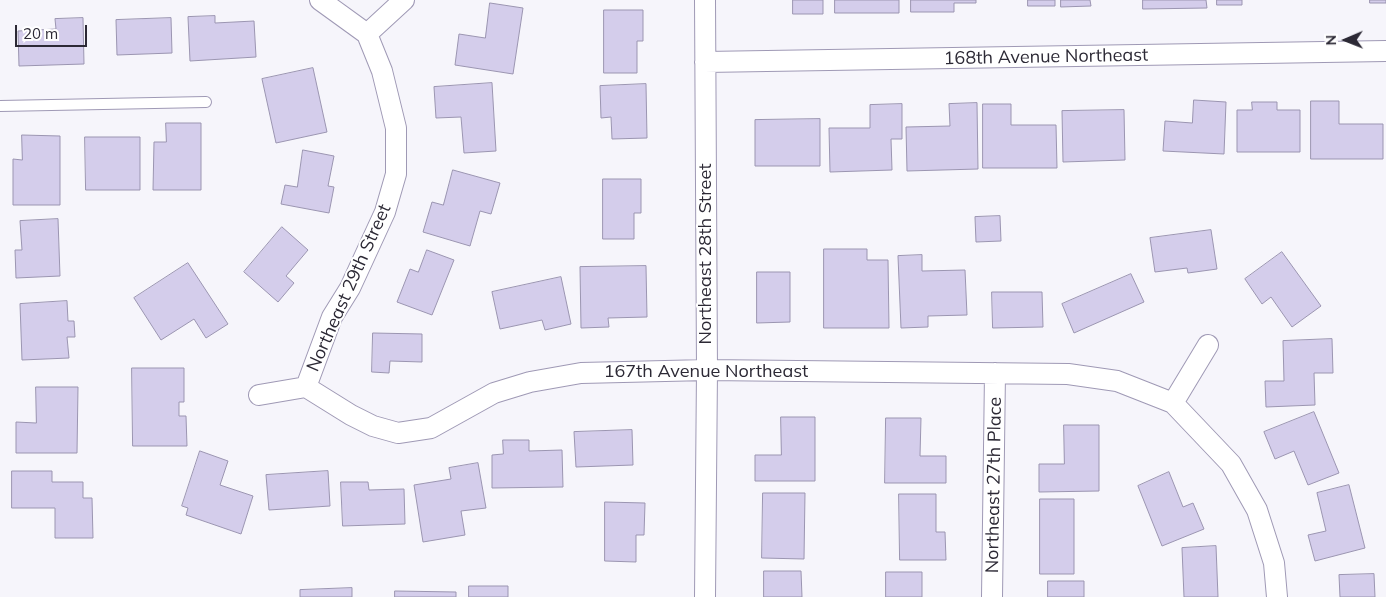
<!DOCTYPE html>
<style>
body{margin:0}
#map{position:relative;width:1386px;height:597px;overflow:hidden;background:#f6f5fb;font-family:Mulish,sans-serif}
canvas{display:block}
.north{position:absolute;left:1321px;top:15px;width:50px;height:50px;-webkit-text-stroke:4px #fff;paint-order:stroke;rotate:269deg;font-size:14px;font-weight:700;line-height:20px;text-align:center;color:#2c2935}
.north::after{content:'';display:block;margin:auto;width:18px;height:22px;background:#2c2935;clip-path:polygon(50% 0,100% 100%,50% 72%,0 100%)}
.scale{position:absolute;left:15px;top:25px;width:72px;height:22px;box-sizing:border-box;border:2px solid #2c2935;border-top:0;padding-left:6px;font-size:15px;line-height:18px;white-space:nowrap;color:#2c2935;-webkit-text-stroke:4px #fff;paint-order:stroke}
</style>
<div id="map">
<canvas width="1386" height="597"></canvas>
<div class="north">N</div>
<div class="scale">20 m</div>
</div>
<script>
const c = document.querySelector('canvas').getContext('2d');
c.lineJoin = 'round';
function paint(path, color) { c.fillStyle = color; c.fill(path, 'evenodd'); }
function trace(path, color, width, dash) { c.strokeStyle = color; c.lineWidth = width; c.lineCap = dash ? 'butt' : 'round'; c.setLineDash(dash || []); c.stroke(path); }
function drawText(font, color, halo, rows, align = 'center') {
  c.font = font + ' Mulish,sans-serif'; c.lineWidth = 4; c.setLineDash([]); c.textBaseline = 'middle'; c.strokeStyle = halo; c.fillStyle = color; for (const [text, x, y, turn = 0] of rows) {
    c.save(); c.translate(x, y); c.rotate((+turn || 0) * Math.PI / 180); c.textAlign = isNaN(turn) ? turn : align; if (halo) c.strokeText(text, 0, 0); c.fillText(text, 0, 0); c.restore();
  }
}
const building = new Path2D(`
 M793,0H823V14H793Z
 M835,0H899V13H835Z
 M911,0H976V3H954V12H911Z
 M1028,0H1055V6H1028Z
 M1061,0H1090L1091,6L1061,7Z
 M1143,0H1206L1207,8L1143,9Z
 M1217,0H1242V5H1217Z
 M1370,0H1386V3H1370Z
 M490,3L523,8L513,74L455,65L459,34L485,38Z
 M604,10H643V41H637V73H604Z
 M215,16V23L254,21L256,57L190,61L188,17Z
 M83,18L84,64L19,66L18,31L56,29L55,19Z
 M171,18L172,53L117,55L116,20Z
 M313,68L327,132L276,143L262,79Z
 M492,83L496,151L464,153L461,117L436,118L434,87Z
 M646,84L647,138L612,139L611,117L601,118L600,86Z
 M1194,100L1226,102L1224,154L1163,151L1165,121L1192,123Z
 M1311,101H1339V124H1383V159H1311Z
 M1252,102H1277V110H1300V152H1237V110H1252Z
 M977,103L978,169L907,171L906,127L950,126L949,104Z
 M902,104V139H891L892,170L830,172L829,128H870V105Z
 M983,104H1011V125H1056L1057,168H983Z
 M1124,110L1125,160L1063,162L1062,111Z
 M820,119V166H755V120Z
 M166,123H201V190H153L154,142H166Z
 M22,135L60,136V205H13V159L22,160Z
 M85,137H140V190H86Z
 M303,150L334,156L328,186L334,187L329,213L281,204L285,185L297,187Z
 M453,170L500,183L491,214L480,211L470,246L423,232L432,202L443,205Z
 M603,179H641V213H634V239H603Z
 M1000,216L1001,241L976,242L975,217Z
 M58,219L60,276L16,278L15,250H22L20,221Z
 M282,227L308,250L286,276L294,283L278,302L244,272Z
 M1211,230L1217,269L1188,273L1187,268L1155,272L1150,238Z
 M824,249H867V260H888L889,328H824Z
 M427,250L454,260L432,315L397,302L410,269L418,272Z
 M1282,252L1321,306L1292,327L1271,297L1262,304L1245,279Z
 M922,255V271L965,270L967,315L928,316V327L901,328L898,256Z
 M188,263L228,324L206,338L194,319L161,340L134,298Z
 M646,266L647,317L608,318L609,327L581,328L580,267Z
 M757,272H790V322L757,323Z
 M1131,274L1144,302L1074,333L1062,304Z
 M561,277L571,324L545,330L542,320L500,329L492,292Z
 M992,292H1042L1043,327L993,328Z
 M67,301L68,321H74L75,337H67L69,358L22,360L20,304Z
 M373,333L422,334V362L390,361L389,373L372,372Z
 M1332,339L1333,373H1314L1315,405L1266,407L1265,381H1284L1283,341Z
 M132,368H184V402H179V416H186L187,446H133Z
 M36,387H78L77,453H16V422L36,423Z
 M1314,412L1339,473L1308,485L1294,451L1275,459L1264,432Z
 M781,417H815V481H755V455H781Z
 M886,418H921L920,456H946V483H885Z
 M1064,425H1099V491L1039,492V464H1064Z
 M632,430L633,465L576,467L574,432Z
 M503,440H529V451L562,450L563,487L492,488V455L503,454Z
 M200,451L228,461L220,485L253,496L241,534L186,515L188,508L182,506Z
 M478,463L486,508L461,511L465,535L423,542L414,485L451,479L449,468Z
 M12,471H52V482H83V498H92L93,538H55V508H12Z
 M328,471L330,506L269,510L266,475Z
 M1169,472L1183,507L1193,503L1204,529L1162,546L1138,486Z
 M341,482H368L369,490L404,489L405,524L343,526Z
 M1349,485L1365,548L1315,561L1308,535L1326,531L1317,493Z
 M763,493H805L804,559L762,558Z
 M899,494H936V532H945L946,560H900Z
 M1040,499H1074V574H1040Z
 M605,502L645,503L644,535H636V562L605,561Z
 M1216,546L1218,597H1184L1182,548Z
 M764,571H801L802,597H764Z
 M886,572H922V597H886Z
 M1374,574L1375,597H1340L1339,575Z
 M1048,581H1084V597H1048Z
 M469,586H508V597H469Z
 M352,588V597H300V590Z
 M395,591L456,592V597H395Z`);
paint(building, '#d4cdeb');
trace(building, '#9b95b1', 1);
const lane = new Path2D(`
 M0,106L206,102`);
const street = new Path2D(`
 M320,0L367,34
 M705,0L707,370L705,597
 M705,62L1386,51
 M306,387L332,317L350,288L385,212L396,174V128L382,71L367,34L404,0
 M259,395L306,387L351,415L373,426L398,433L431,428L494,393L530,382L581,373L707,370L1068,374L1117,381L1173,403L1231,464L1257,510L1274,563L1277,597
 M1173,403L1208,345
 M992,597L995,373`);
trace(lane, '#9f99b5', 12);
trace(street, '#9f99b5', 22);
trace(lane, '#fff', 10);
trace(street, '#fff', 20);
drawText('18px', '#2c2935', '#fff', [
 ["168th Avenue Northeast",1046,57,-1],
 ["Northeast 28th Street",706,254,-90],
 ["Northeast 29th Street",349,288,-66],
 ["167th Avenue Northeast",706,372],
 ["Northeast 27th Place",994,485,-89]
]);
</script>
